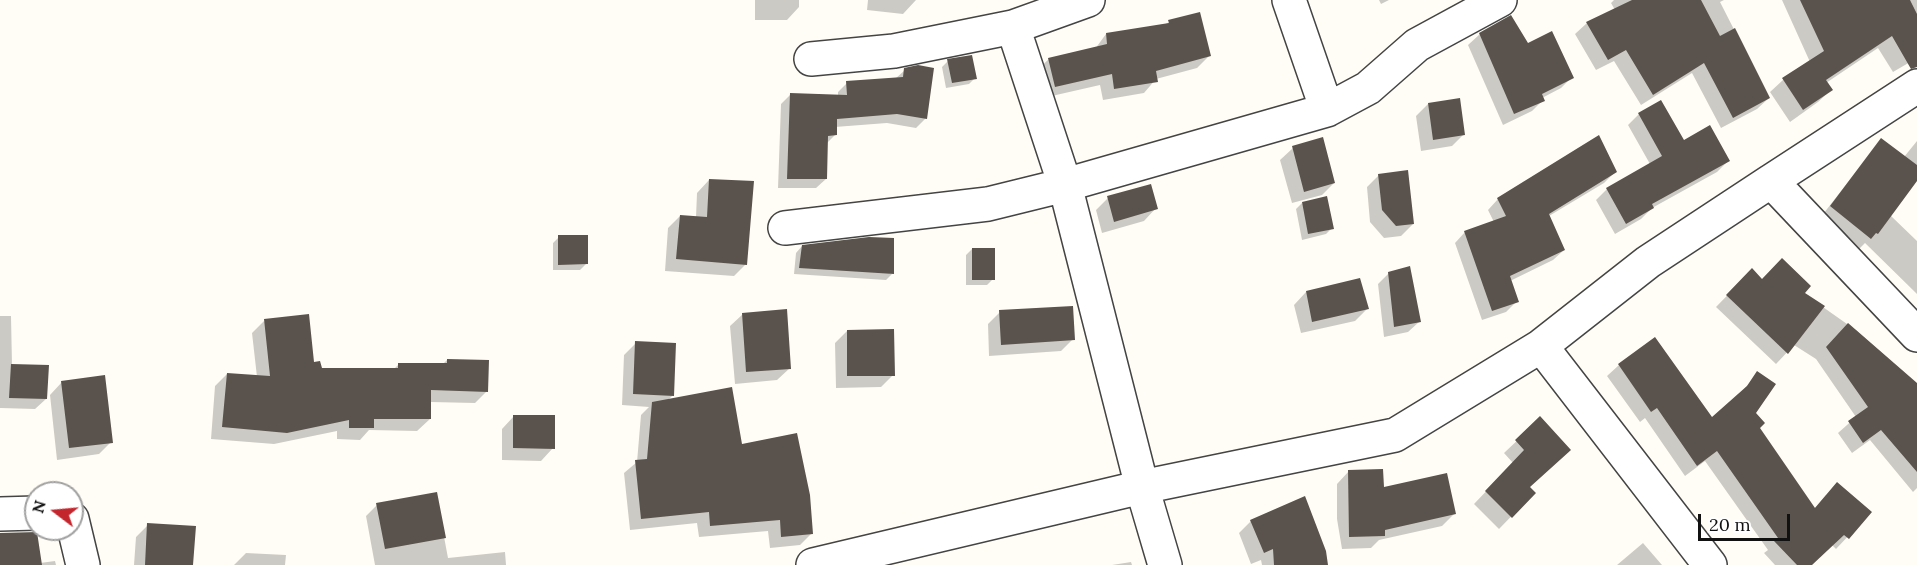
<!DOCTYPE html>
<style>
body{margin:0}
#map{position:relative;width:1917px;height:565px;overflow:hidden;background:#fffdf5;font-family:Lora,serif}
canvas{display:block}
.north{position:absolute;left:24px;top:481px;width:60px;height:60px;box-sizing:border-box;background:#fff;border:2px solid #a0a0a0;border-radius:50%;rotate:286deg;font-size:16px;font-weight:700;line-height:24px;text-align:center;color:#111}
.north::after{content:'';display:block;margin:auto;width:21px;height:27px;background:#c4262e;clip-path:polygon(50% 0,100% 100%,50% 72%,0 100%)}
.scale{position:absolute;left:1698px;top:514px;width:92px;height:27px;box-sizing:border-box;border:3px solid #111;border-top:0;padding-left:8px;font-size:18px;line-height:21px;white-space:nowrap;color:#111;-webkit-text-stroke:4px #fff;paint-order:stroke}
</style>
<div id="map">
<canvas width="1917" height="565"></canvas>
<div class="north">N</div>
<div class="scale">20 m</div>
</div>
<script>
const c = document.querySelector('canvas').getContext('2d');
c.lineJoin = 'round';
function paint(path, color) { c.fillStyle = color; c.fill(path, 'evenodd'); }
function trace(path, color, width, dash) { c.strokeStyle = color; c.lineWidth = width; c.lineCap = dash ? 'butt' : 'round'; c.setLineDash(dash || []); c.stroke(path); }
paint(new Path2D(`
 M755,0H799V7L787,20H755Z
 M868,0H916L903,14L867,10Z
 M1379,0H1389L1381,4Z
 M1614,0H1724L1720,2L1769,98L1757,109L1721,128L1692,73L1641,105L1614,61L1596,70L1575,34L1587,23L1615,10L1611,3Z
 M1782,0H1917V58L1893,72L1878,48L1826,83L1831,90L1818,102L1790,122L1770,92L1783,80L1810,62Z
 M1169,22L1209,56L1197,68L1156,79L1144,93L1103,100L1100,85L1043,98L1036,71L1049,59L1095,49L1106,34L1166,24Z
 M1480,34L1528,45L1572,77L1561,88L1542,98L1543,100L1532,111L1503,125L1468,45Z
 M948,61L975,78L969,84L946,88L942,67Z
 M905,70L926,118L916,128L887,123L835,127L836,134L826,144V179L816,188H778L781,104L790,95L838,96V92L847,83L895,79Z
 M1428,104L1464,134L1452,146L1421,151L1416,116Z
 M1639,114L1683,142L1728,161L1717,172L1652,208L1641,219L1615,234L1596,200L1607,189L1650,164L1628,125Z
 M1881,140L1904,157L1917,141V180L1890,215L1917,241V294L1865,243L1859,249L1820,218Z
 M1293,148L1334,183L1322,195L1292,203L1280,160Z
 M1615,172L1604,183L1549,216L1564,250L1553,260L1510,281L1517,301L1506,312L1482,320L1455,243L1465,232L1494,222L1488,210L1498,199Z
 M1379,175L1413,224L1401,236L1384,238L1370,222L1367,187Z
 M709,180L746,264L734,276L665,271L668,228L680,216L696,217L697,193Z
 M1108,198L1156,208L1144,221L1102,233L1096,210Z
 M1302,203L1332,228L1326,234L1302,240L1296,209Z
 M559,237L586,264L580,270H553V243Z
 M802,246L892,274L886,280L794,274L796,253Z
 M972,249L993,279L987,285H966V255Z
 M1752,270L1762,281L1803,293L1857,331L1917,384V488L1913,492L1870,440L1852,453L1838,433L1856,417L1816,359L1794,345L1776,364L1716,307Z
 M1389,273L1419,322L1408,332L1384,337L1378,284Z
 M1306,292L1367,309L1355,321L1301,333L1294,305Z
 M1000,312L1073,339L1061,351L989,356L988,324Z
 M743,314L790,368L777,380L735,384L730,326Z
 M0,316H11L12,365L46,399L35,409L0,408Z
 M264,321L320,369H394L399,364H443L447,360L487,391L475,403L430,402V419L417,431L369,430L360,440L337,439V431L274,444L211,439L215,386L227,374L257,377L252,333Z
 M847,331L893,375L881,387L836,388L835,343Z
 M636,343L673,395L667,401L741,446L812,533L800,545L770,548L768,531L699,537L697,523L630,530L624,473L637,462L641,415L649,407L622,405L624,355Z
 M1619,365L1712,420L1738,396L1758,373L1754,414L1758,428L1814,509L1826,495L1870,513L1836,549L1832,545L1811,565H1775L1764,553L1768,550L1705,461L1685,476L1645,418L1640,422L1607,376Z
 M62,382L111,442L99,454L57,460L50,395Z
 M514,416L553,448L541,461L502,460V429Z
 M1540,419L1529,488L1534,493L1499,529L1474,504L1513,463L1504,453Z
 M1349,471L1382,489L1454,514L1442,526L1379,540L1371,548L1342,549L1337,519V484Z
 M436,494L448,558L505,552L506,565H375L366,516L377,505Z
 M1251,521L1326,565H1262L1261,560L1251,564L1239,533Z
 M148,525L192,565H134L136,537Z
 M0,534L40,563L55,561L56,565H0Z
 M1643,543L1662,565H1617Z
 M246,553L286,555L285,565H234Z
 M1131,562L1132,565H1112Z`), '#0003');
paint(new Path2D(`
 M1632,0H1701L1720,36L1735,28L1770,98L1733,118L1704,63L1653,95L1626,50L1608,60L1586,22Z
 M1800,0H1910L1917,14V67L1911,69L1892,36L1826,80L1833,90L1803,110L1782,78L1824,51Z
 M1200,12L1211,56L1156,71L1158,82L1114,89L1112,74L1055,87L1048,58L1107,44L1106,33L1169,23L1168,20Z
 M1511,15L1528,43L1552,31L1574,78L1542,94L1545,101L1514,114L1479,33Z
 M972,55L977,79L952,83L947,59Z
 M918,65L934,68L927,119L897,114L837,119V135L828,136L827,179H787L790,93L847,95L846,81L903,77L904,68Z
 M1460,98L1465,135L1433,140L1428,103Z
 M1661,100L1684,140L1710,125L1730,161L1652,204L1654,208L1626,224L1606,188L1662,156L1638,113Z
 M1599,135L1617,172L1549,214L1565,250L1510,276L1519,302L1492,311L1464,231L1506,216L1497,198Z
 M1323,137L1335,183L1304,192L1292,146Z
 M1881,138L1917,165V181L1878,234L1876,233L1871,239L1830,206Z
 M1408,170L1414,224L1396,226L1382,210L1378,174Z
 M709,179L754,181L747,265L676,259L680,215L707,217Z
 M1151,184L1158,209L1114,222L1107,196Z
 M1327,196L1334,229L1308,234L1302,202Z
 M558,235H588V264L558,265Z
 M869,237L894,238V274L799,268L802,245Z
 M972,248H995V280H972Z
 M1782,258L1811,286L1805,293L1825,306L1788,354L1726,295L1752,268L1762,279Z
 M1410,266L1421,322L1394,327L1388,272Z
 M1360,278L1369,309L1312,322L1306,291Z
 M1073,306L1075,340L1001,345L999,310Z
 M787,309L791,369L746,372L742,313Z
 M309,314L314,362L320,361L322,368H398V363H447V359L489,360L488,392L431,390V419H374V428H349V420L287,433L222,427L227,373L270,376L264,319Z
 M1848,323L1917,383V472L1881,430L1863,443L1848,421L1868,407L1826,347Z
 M894,329L895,376H847V330Z
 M1655,337L1712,417L1747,386L1757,371L1776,384L1756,413L1765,423L1760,428L1815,508L1837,482L1872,512L1849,539L1844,535L1812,565H1797L1774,541L1778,538L1717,451L1697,466L1657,408L1651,412L1618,364Z
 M635,341L676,343L674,396L633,394Z
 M11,364L49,365L47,399L9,398Z
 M105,375L113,443L69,448L61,381Z
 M732,387L742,444L797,433L810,495L813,534L781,537L780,520L710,526L709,512L641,519L635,460L647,459L652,402Z
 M513,415H555V449L513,448Z
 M1540,416L1571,450L1530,487L1536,493L1512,518L1485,491L1524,450L1515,440Z
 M1383,469L1384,487L1447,473L1456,514L1385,530V536L1349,537L1348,470Z
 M437,492L446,538L385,549L376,503Z
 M1305,496L1326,551L1328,565H1274L1273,549L1264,553L1250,520Z
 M147,523L196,526L193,565H145Z
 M37,532L42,565H0V533Z`), '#5a524d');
const minor = new Path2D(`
 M1088,0L1013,27L1065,185L1142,487L1165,565
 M1289,0L1327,110
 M811,59L894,51L1013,27
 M1771,181L1917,86
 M785,228L988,204L1065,185L1327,110L1368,88L1417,45L1500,0
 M1541,346L1648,262L1771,181L1917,335
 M0,514L36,513
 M72,519L83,565
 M813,565L1142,487L1395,435L1541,346L1710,565`);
trace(minor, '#444', 36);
trace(minor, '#fff', 33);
</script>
